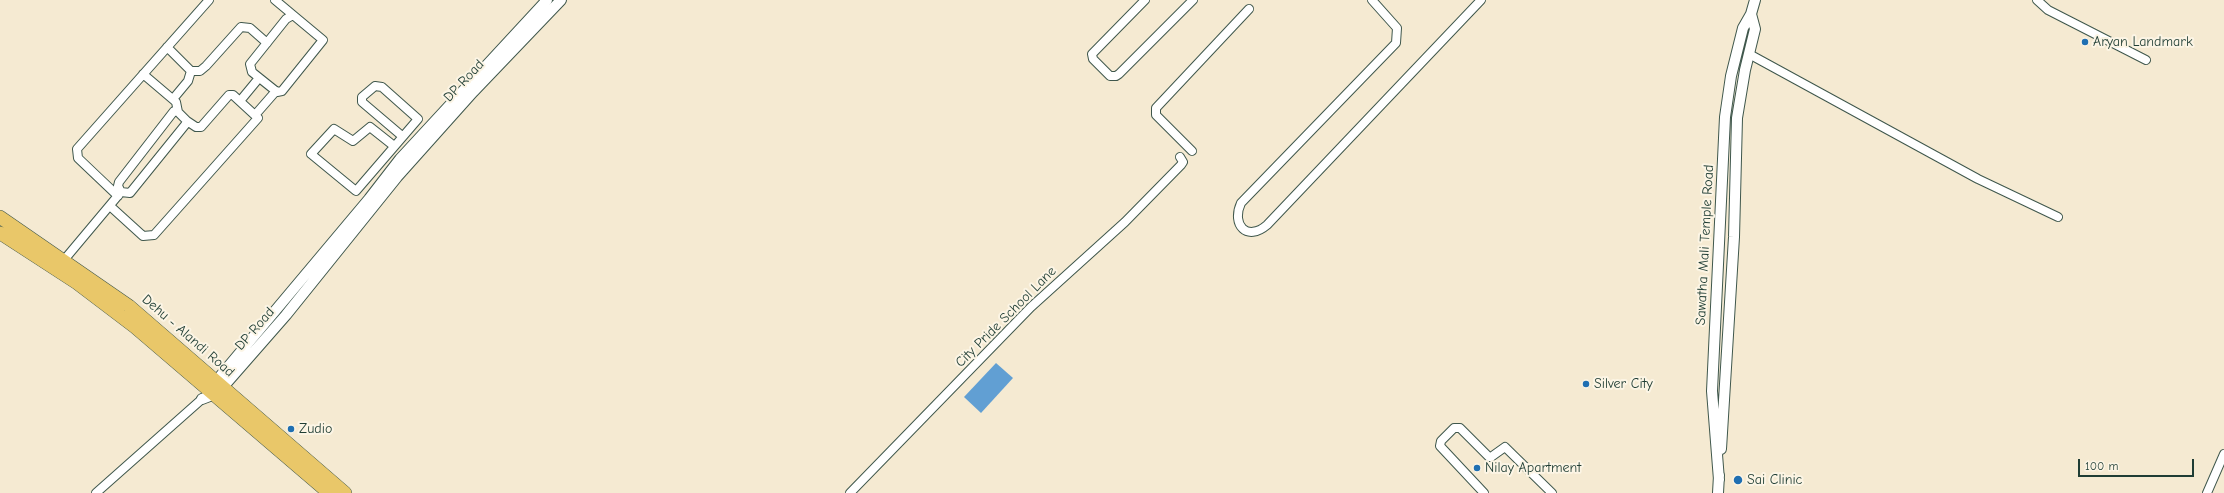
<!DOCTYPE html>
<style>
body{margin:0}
#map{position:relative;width:2224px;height:493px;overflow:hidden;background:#f5ead2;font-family:"Comic Neue",sans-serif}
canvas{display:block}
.scale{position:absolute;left:2078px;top:459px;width:116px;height:18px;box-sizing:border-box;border:2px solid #1f3d34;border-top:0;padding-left:5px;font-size:12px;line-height:14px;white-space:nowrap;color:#1f3d34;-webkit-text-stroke:3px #fcf5e5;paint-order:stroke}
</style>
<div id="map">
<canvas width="2224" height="493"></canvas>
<div class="scale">100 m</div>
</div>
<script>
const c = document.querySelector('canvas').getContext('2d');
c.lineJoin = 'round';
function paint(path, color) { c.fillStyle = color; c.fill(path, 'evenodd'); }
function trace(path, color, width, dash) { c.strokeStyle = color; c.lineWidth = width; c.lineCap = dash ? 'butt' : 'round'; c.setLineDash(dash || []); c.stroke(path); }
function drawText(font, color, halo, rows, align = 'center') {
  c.font = font + ' "Comic Neue",sans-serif'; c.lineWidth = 4; c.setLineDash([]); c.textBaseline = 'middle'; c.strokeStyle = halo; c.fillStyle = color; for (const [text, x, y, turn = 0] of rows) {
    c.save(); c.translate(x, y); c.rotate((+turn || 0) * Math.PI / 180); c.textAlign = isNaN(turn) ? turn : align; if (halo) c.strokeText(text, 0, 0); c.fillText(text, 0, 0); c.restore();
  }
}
paint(new Path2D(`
 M996,363L1013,378L981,413L964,397Z`), '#619fd3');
const minor = new Path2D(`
 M275,0L293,15
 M1145,0L1092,54L1093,59L1110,76H1116L1119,74L1193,0
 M1372,0L1397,28L1396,43L1241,203C1231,225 1247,242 1267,225L1481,0
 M2037,0L2048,10L2146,60
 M293,15L323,40L282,91L277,92L252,72L250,64L286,19Z
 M167,47L191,71L188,81L173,99
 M1749,54L1978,179L2058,217
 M191,71H200L206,66L241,27L250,28L267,43
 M143,74L176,102L178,112
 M240,101L259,78
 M255,115L276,91
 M394,146L370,127L353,141L334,129L311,154L356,191L418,119L382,87L375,86L362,97V102L402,136
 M1192,151L1156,115V108L1249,9
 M118,196L78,158L77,149L209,0
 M110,206L143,236L154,235L258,118L233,95H229L201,127H196L187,121
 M64,260L121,192L118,186L119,182L174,111L178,112L187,121L185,125L130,193L121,192
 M96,493L202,399
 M850,493L1031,307L1125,222L1181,165L1183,162L1180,157
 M1484,493L1440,446L1441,441L1454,428H1460L1489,457H1491L1505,447L1552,493
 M2207,493L2224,454`);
const tertiary = new Path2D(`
 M212,386L369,199L400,159L547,0
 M202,399L215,394L223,387L286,315L397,177L473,92L561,0
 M1721,449L1734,237L1737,118L1745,70L1755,29L1751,14
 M1719,480L1712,391L1725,117L1731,76L1743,28L1751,14L1755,0
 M1718,493L1719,475`);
const primary = new Path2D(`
 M0,217L129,306L345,493
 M0,233L77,283L135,327L329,493`);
trace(minor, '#3f574c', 10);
trace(tertiary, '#3f574c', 12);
trace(primary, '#3f574c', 14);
trace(minor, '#fff', 8);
trace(tertiary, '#fff', 10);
trace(primary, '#e9c769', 13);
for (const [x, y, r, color] of [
 [2085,42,4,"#1f6fb2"],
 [1586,384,4,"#1f6fb2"],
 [291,429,4,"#1f6fb2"],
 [1477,468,4,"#1f6fb2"],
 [1738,480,5,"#1f6fb2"]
]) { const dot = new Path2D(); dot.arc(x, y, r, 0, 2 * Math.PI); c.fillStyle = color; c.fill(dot); trace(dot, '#fcf5e5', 1.5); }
drawText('14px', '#1f3d34', '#fcf5e5', [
 ["Aryan Landmark",2093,42],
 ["Silver City",1594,384],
 ["Zudio",299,429],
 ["Nilay Apartment",1485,468],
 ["Sai Clinic",1747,480]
], 'left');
drawText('14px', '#1f3d34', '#fcf5e5', [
 ["DP Road",464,81,-47],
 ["Sawatha Mali Temple Road",1705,245,-87],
 ["City Pride School Lane",1006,317,-45],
 ["DP Road",255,329,-49],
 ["Dehu - Alandi Road",188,336,41]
]);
</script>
